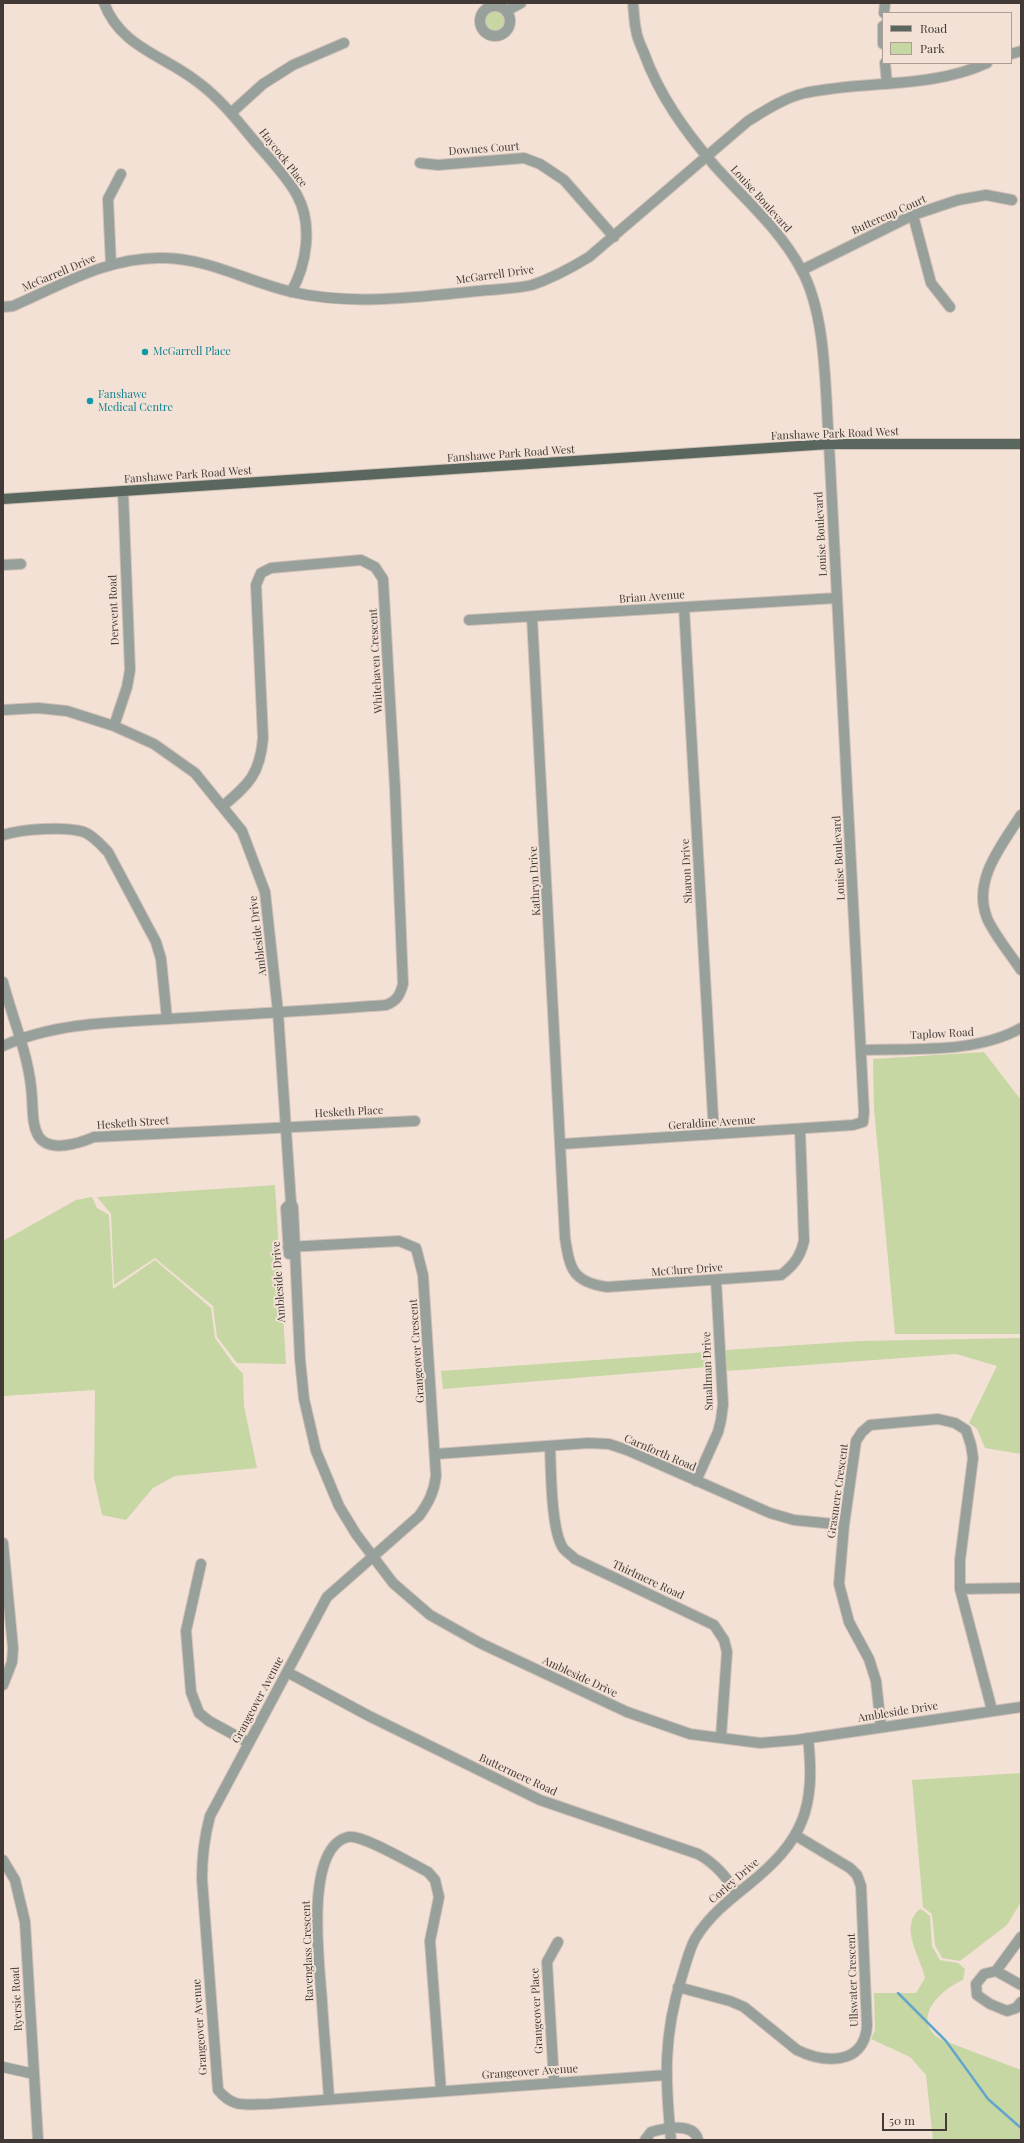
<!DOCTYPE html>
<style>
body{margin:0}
#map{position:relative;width:1024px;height:2143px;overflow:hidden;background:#f4e1d6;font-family:"Playfair Display",serif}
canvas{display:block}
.frame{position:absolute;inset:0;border:4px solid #413a36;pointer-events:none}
.legend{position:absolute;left:882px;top:12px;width:130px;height:52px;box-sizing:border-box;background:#f4e1d6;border:1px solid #ac9e96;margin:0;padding:5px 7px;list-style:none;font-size:12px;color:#413a36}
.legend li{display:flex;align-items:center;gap:8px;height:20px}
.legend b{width:20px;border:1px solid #ac9e96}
.scale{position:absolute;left:882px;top:2113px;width:65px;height:18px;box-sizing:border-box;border:2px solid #413a36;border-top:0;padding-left:5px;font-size:12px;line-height:14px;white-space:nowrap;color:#413a36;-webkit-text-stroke:3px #f4e1d6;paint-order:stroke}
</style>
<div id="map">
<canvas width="1024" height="2143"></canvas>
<div class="frame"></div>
<ul class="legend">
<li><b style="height:5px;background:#59675e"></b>Road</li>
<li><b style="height:11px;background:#c7d7a4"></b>Park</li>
</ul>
<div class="scale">50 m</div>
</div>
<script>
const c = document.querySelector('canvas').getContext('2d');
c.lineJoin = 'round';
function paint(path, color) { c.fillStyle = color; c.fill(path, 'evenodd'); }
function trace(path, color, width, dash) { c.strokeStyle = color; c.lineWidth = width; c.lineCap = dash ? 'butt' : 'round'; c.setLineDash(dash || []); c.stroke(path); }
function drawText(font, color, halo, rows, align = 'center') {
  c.font = font + ' "Playfair Display",serif'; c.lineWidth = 4; c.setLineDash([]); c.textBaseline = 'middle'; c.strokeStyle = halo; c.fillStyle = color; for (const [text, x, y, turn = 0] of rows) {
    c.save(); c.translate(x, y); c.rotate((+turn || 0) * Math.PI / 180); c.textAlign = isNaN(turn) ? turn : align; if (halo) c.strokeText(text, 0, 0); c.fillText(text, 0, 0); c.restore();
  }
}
paint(new Path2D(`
 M485 21a10 10 0 1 1 20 0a10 10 0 1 1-20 0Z
 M984,1052L1021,1100V1334H895L874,1109L873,1059Z
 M275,1185L286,1364L237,1363L217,1337L213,1306L155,1258L114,1285L111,1214L97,1197Z
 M92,1197L97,1208L109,1215L113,1289L155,1260L211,1308L215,1338L233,1363L243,1374L244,1406L257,1468L175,1476L153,1488L126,1520L102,1515L94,1478L95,1390L3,1396V1241L76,1200Z
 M1021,1338V1454L985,1448L977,1429L969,1423L997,1366L956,1354L726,1371L725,1350L860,1341Z
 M707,1352L708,1367L443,1389L441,1371Z
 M1021,1773V1902L1007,1925L960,1961L942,1958L935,1945L932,1914L923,1907L912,1780Z
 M920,1909L924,1911L930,1916L932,1946L940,1960L958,1963L965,1969L963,1980C941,1989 910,2019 940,2039L1021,2070V2140H933L926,2075L910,2057L871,2039L875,2030L874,1993H916L925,1978C921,1958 898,1926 920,1909Z`), '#c7d7a4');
trace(new Path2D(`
 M898,1993L946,2041L988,2099L1021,2128`), '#64a6c9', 2.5);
const minor = new Path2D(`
 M104,3C120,46 162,55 195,80C219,97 237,120 256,143C270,159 287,177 297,195C313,224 307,265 291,292
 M480 21a15 15 0 1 1 30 0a15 15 0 1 1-30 0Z
 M506,11L521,3
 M884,13L885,3
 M883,26V44
 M1011,54L1021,51
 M885,63L887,83
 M231,113L263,84L293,65L344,43
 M420,163L438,165L524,158L540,164L564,180L614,237
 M913,215L931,283L950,307
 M111,265L108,199L121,174
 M802,270L913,215L958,200L986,195L1012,200
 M3,307L13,306C61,285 110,256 164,258C211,259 248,282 292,292C352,306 418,297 478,291C495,289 516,289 532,285C553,278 571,268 589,257L748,121C766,110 784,98 805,93C866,80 930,89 987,63
 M3,565L21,564
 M684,607L714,1134
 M532,617L565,1238C570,1270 573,1282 607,1287L781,1275C794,1265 800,1257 804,1241L800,1129
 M469,620L836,598
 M3,710L38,708L67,711L114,726L154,744L195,773L242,831L265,892L278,1012L291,1203L293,1207L300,1359L304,1399L316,1451L339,1506L356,1534L393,1583L430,1615L480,1643L627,1712L690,1734L760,1743L796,1740L1021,1707
 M114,726L127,687L130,670L123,491
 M1021,815C1002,845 972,880 987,918C993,933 1011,955 1021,970
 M3,835C22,829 66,826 84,832C94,836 101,845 108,852L156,942L161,959L167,1019
 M3,982C13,1021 30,1057 32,1098C33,1111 32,1126 39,1137C50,1153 80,1143 94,1137L415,1121
 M3,1046C58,1021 125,1022 185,1018C252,1014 319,1010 386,1005C397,1001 400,995 403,984L395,788L383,579L375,567L361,560L271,568L261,573L256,585L263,738C260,774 249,784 223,806
 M861,1050C913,1048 975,1054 1021,1028
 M562,1144L853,1125L863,1122L864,1112L829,444C825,392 827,315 801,269C779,228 744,199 714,165C685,131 659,95 644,53C641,46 637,38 636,30C634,21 634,12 633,3
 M288,1247L399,1241L416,1248L423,1275L436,1476C434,1492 429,1502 419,1516L327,1597L210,1816C204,1838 202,1857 202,1879L218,2090C234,2109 246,2104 269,2104L666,2075
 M289,1254L286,1208L291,1203
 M550,1446C551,1470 551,1530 563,1548C566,1552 571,1555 575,1559L714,1625L724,1640L727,1652L721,1737
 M436,1454L588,1443L609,1444L627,1450L770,1513L794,1520L844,1525
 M696,1481L718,1432L721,1420L723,1404L716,1280
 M3,1543L13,1648L12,1662L3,1685
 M201,1564L186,1631L191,1692L199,1713L209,1721L249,1743
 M960,1589L1021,1588
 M287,1672L369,1716L540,1800L698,1854C716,1864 726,1877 737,1893
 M881,1727L876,1681L869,1659L849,1622L839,1584L844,1525L856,1441L862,1432L870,1425L938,1419L955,1423L966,1430L971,1445L973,1458L960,1560V1589L992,1710
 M3,1860L15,1880L25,1922L38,2140
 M1021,1937L996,1971L984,1974L976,1984L977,1995L990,2004L1007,2011L1016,2008L1021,2002
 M996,1971L1021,1985
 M678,1987L730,2001L744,2007L797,2050C824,2063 864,2066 867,2026L861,1886L857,1875L850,1868L795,1835
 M3,2067L34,2074
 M554,2082L547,1962L558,1942
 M329,2099C327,2067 324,2034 322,2002C320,1968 303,1848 348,1837C362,1834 412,1864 428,1872L435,1880L439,1897L430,1941L441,2091
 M645,2140L651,2132C665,2128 694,2122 698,2140
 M671,2140C665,2079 663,2035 682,1976C686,1964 689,1950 695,1939C708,1917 728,1901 748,1885C803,1841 816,1809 808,1738`);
const major = new Path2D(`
 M3,499L829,444H1021`);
trace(minor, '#d0c0b6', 12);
trace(major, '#d0c0b6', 12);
trace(minor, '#98a09b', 10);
trace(major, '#59675e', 10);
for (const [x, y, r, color] of [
 [145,352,4,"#0f9aa8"],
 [90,401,4,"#0f9aa8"]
]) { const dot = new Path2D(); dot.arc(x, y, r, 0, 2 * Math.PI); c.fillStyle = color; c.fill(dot); trace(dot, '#f4e1d6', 1.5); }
drawText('11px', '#413a36', '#f4e1d6', [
 ["Downes Court",484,149,-4],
 ["Haycock Place",283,158,52],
 ["Louise Boulevard",761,199,48],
 ["Buttercup Court",889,215,-24],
 ["McGarrell Drive",59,273,-23],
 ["McGarrell Drive",495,275,-8],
 ["Fanshawe Park Road West",835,434,-2],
 ["Fanshawe Park Road West",511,454,-4],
 ["Fanshawe Park Road West",188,475,-4],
 ["Louise Boulevard",821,534,-93],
 ["Brian Avenue",652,597,-4],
 ["Derwent Road",114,610,-92],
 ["Whitehaven Crescent",376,661,-93],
 ["Louise Boulevard",839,858,-93],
 ["Sharon Drive",687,871,-93],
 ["Kathryn Drive",535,881,-93],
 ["Ambleside Drive",258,936,-97],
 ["Taplow Road",942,1034,-3],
 ["Hesketh Place",349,1112,-3],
 ["Hesketh Street",133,1123,-4],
 ["Geraldine Avenue",712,1123,-4],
 ["McClure Drive",687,1270,-4],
 ["Ambleside Drive",279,1282,-94],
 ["Grangeover Crescent",417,1351,-94],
 ["Smallman Drive",708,1371,-92],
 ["Carnforth Road",660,1453,23],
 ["Grasmere Crescent",838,1491,-82],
 ["Thirlmere Road",648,1580,25],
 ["Ambleside Drive",580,1677,25],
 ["Grangeover Avenue",258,1700,-62],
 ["Ambleside Drive",898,1712,-9],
 ["Buttermere Road",518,1775,25],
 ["Corley Drive",734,1881,-41],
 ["Ravenglass Crescent",308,1951,-92],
 ["Ullswater Crescent",853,1980,-92],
 ["Ryersie Road",17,1999,-93],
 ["Grangeover Place",537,2011,-93],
 ["Grangeover Avenue",200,2027,-94],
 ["Grangeover Avenue",530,2072,-4]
]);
drawText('11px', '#0d838f', '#f4e1d6', [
 ["McGarrell Place",153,352],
 ["Fanshawe",98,395],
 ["Medical Centre",98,408]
], 'left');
</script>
